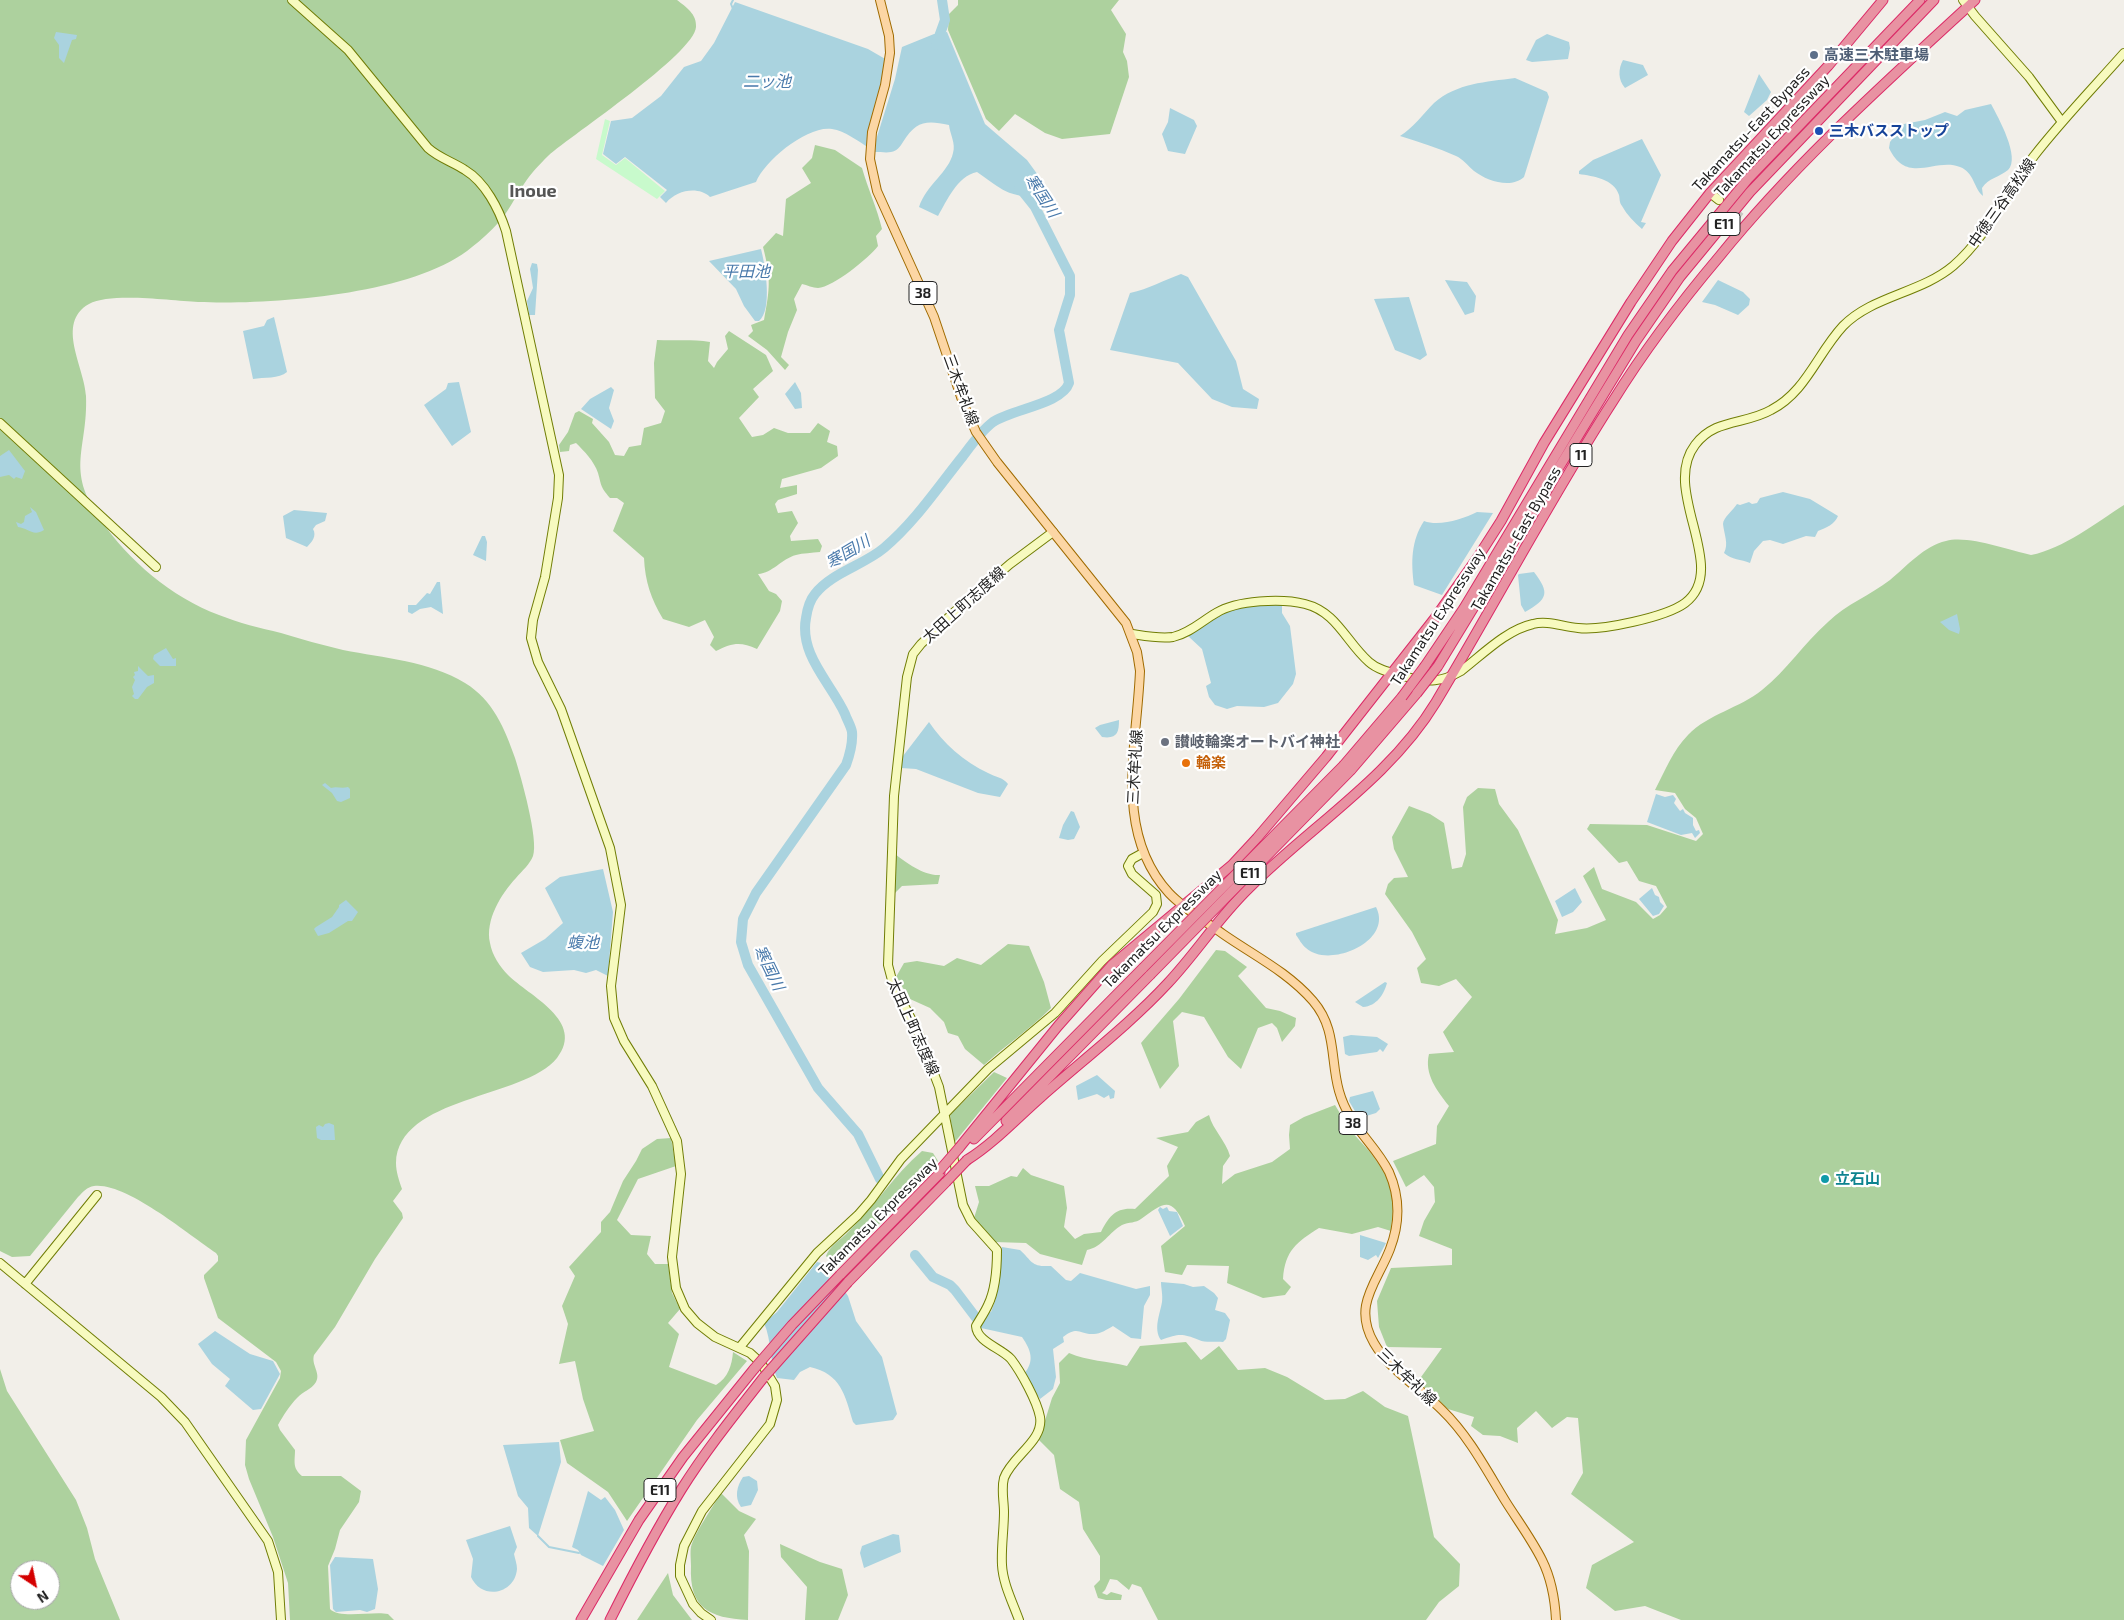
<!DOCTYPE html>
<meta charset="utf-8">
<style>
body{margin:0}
#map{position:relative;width:2124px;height:1620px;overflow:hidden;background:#f2efe9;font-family:"Exo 2",sans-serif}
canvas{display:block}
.north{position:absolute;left:10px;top:1560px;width:50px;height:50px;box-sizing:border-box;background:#fff;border:1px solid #a7a7a7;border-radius:50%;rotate:146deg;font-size:14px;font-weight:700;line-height:20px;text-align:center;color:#222}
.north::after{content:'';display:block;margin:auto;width:18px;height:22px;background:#d40000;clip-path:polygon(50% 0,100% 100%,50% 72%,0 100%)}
</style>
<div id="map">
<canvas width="2124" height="1620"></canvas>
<div class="north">N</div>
</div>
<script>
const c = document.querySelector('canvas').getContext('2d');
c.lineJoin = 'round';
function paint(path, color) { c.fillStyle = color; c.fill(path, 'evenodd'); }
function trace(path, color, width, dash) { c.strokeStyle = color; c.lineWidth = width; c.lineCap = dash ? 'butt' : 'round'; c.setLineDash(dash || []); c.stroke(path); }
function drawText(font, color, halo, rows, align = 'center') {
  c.font = font + ' "Exo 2","Noto Sans JP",sans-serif'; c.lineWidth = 4.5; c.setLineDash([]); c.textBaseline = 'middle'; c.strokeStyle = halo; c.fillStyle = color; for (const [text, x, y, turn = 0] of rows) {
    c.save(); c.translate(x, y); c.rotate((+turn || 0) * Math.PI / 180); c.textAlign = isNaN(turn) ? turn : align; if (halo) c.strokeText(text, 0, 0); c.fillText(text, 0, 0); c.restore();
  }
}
paint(new Path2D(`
 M0,0H677C686,7 697,14 696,27C694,54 573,134 548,156C539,165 531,173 524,184C515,197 509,211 499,222C491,231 481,240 472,247C415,295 272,305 198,302C172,301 111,292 89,304C55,323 85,368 86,396C88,449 65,469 100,519C129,561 171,597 219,615C239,623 260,628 281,633C301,639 322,645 343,650C384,658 429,661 465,683C493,700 505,729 515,758C521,777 539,840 533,856C530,864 522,871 516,878C501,894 485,920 490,943C492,955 500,967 508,975C529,996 586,1021 557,1058C524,1099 398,1096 396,1163C396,1172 399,1180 402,1189L393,1201L402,1213L403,1218L375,1259L335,1327L314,1355C311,1365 321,1373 316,1382C311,1390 303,1391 297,1398C290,1405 283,1416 278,1425L280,1430L295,1450C295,1461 292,1468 302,1476H341L361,1491L359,1502L340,1530L335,1549L328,1566L330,1609C339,1619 373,1611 388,1614L394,1620H290L288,1583L273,1537L249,1479L245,1465L246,1440L280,1378L281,1371L276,1362L218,1318L204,1278V1275L218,1261V1256L216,1253C189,1235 126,1182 94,1186C87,1187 83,1192 78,1197L30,1256L12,1257L0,1251Z
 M958,0H1119L1111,10L1126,34L1123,52L1127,61L1129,77L1110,134L1062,139L1045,133L1015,114L999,131L986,119L948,30L949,14L958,5Z
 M815,145L835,150L862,168C868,189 877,208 882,229L876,236L878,246C869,258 833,287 818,288C813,288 807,285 802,284L794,299L797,310L788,332L781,357L789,365L785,370L767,350L748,336L753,331L751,325L764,320C770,288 771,278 763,247L776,233L783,236L786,199L811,183L802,168L812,158Z
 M729,331L766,355L773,371L753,389L759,397L739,418L752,437L763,435L774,428L788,433H810L818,423L830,431L827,442L837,446L838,456L821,468L782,479L780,488L797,485V494L778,500L775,504L778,513L792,511L798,523L790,536L791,541L818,539L822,546L820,552C812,553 803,553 796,555C781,559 773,573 758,574L769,591L776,594L782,601L780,611L757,649C740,641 732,643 716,651L710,645L714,637L705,620L689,627L663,619C651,599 645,581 644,558L613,531L624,503L617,498H610C600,486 602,487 598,473C594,461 584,451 576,443L570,445L569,451L560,452L559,445L568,432L575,413L579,411L593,419L592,423L609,442L615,455L624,456L629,447L641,445L644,428L661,423L665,411L655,398L654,363L657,340C675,341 692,339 710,342L708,361L714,368L717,362L728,349L725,336Z
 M2124,505V1620H1681L1645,1606L1615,1611L1586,1588L1592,1565L1634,1542L1571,1494L1583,1473L1578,1418L1567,1417L1552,1428L1536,1411L1517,1428L1518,1443L1500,1436L1483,1435L1471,1426L1474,1417L1448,1409L1416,1384L1442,1348L1387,1347L1379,1327L1377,1301L1391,1268L1452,1265V1249L1419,1236L1424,1221L1435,1202L1434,1187L1424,1175L1406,1187L1393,1161L1436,1144L1437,1126L1449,1106C1437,1091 1424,1074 1429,1054L1454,1052L1443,1032L1472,997L1456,979L1439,986L1421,983L1417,968L1426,959L1412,932L1385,894L1388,884L1394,878L1408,877L1394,849L1392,837L1409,806L1430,814L1444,823L1452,869L1462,867L1466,854L1463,807L1467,797L1478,788L1495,789L1499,804L1518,830L1558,920L1555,934L1587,928L1606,920L1583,876L1594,867L1602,889L1636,902L1653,919L1660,915L1667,907L1656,886L1639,881L1627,861L1619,863L1587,829L1590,824L1647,825L1696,841L1703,834L1696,818L1685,809L1675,793L1655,790C1665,771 1673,750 1688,735C1708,714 1740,708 1762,690C1787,670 1804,643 1828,622C1846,604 1871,595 1890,580C1907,566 1924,546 1946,541C1968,535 2008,550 2031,555C2063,549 2097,522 2124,505Z
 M895,854C907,863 924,876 940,875L938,884L902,886L893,895Z
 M1008,944L1029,946L1044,982L1051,1008C1030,1029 1006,1045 984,1065L965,1049L958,1036L948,1033L944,1022L930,1008L910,999L896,977L904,963L917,961L944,966L957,958L981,965Z
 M1216,950L1225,951L1247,967L1238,976L1266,1008L1280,1011L1296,1018L1295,1026L1282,1042L1277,1028L1272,1023L1258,1028L1241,1069L1228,1057L1204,1017L1182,1012L1173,1021L1179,1066L1160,1089L1141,1043L1179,999Z
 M994,1072L1007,1078L954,1143L950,1115Z
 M1335,1105L1350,1130L1370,1152L1385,1173L1394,1199L1391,1231L1378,1227L1352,1234L1319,1228C1297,1242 1285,1250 1283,1279L1291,1287L1285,1295L1263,1298L1227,1283L1229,1266L1187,1265L1182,1275L1165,1272L1161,1246L1185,1226C1171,1195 1164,1203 1141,1219C1136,1223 1129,1222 1122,1225C1109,1232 1103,1247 1087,1250L1082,1265L1040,1254L1026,1243L994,1242L974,1218L979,1202L975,1186H989L1011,1176L1017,1177L1023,1168L1031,1175L1064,1186L1067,1208L1064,1227L1075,1239L1084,1234L1101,1232C1109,1216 1116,1207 1135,1209L1169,1176L1167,1166L1178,1147L1156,1138L1188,1132L1196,1122L1209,1115C1213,1130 1226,1141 1230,1156L1223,1166L1222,1184L1235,1174L1272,1162L1290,1149L1289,1135L1290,1125L1304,1117Z
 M671,1138L676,1166L638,1179L617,1220L631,1235L651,1236L647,1254L655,1264H668L672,1293L680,1309L668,1323L679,1334L669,1367L716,1385C728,1378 732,1365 733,1352L747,1361L697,1420L627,1521L608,1492L567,1463L560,1440L594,1431L583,1399L575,1361L559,1364L568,1324L562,1306L575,1276L569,1267L601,1232V1222L610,1212L623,1181L636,1161L642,1149L657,1139Z
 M922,1151L933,1153L938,1161L866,1238L841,1262L834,1266L826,1256C829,1246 842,1239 849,1231C875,1206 894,1175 922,1151Z
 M1186,1342L1201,1360L1219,1346L1238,1370L1265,1368L1287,1377L1325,1400L1345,1399L1363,1391L1385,1407L1408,1416L1434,1537L1460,1564L1459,1586L1439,1602L1426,1620H1158L1141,1587L1132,1584L1129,1590L1117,1580L1110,1579L1105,1590L1102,1593L1107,1595L1111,1592L1122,1595L1121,1600H1106L1098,1598L1094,1586L1100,1580V1556L1083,1529L1079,1502L1060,1489L1054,1455L1039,1440L1052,1398L1060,1383L1059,1363L1069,1353C1088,1361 1107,1361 1127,1366L1140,1346Z
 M0,1369L7,1391L76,1500L87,1528L95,1559L120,1620H0ZM20,1570H50V1600H20Z
 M721,1493L739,1511L756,1519L744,1535L749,1551L748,1620C709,1618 689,1608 691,1566C691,1560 690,1552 691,1547C694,1534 714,1505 721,1493Z
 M780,1544L820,1562L842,1569L848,1595L838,1620H805L807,1587L781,1557Z
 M668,1573L673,1595L692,1620H637Z`), '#add19e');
paint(new Path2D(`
 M605,119L610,121L602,155L616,165L625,158L665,191L657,199L596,159Z`), '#c8facc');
paint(new Path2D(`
 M735,2L868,49L887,60L869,148C858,141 845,131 832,129C808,125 765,160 756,182L710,197C698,186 677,190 666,203L660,197L667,190L625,157L616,164L603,154L611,121L632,118L661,96L684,67L701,61L714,43Z
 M56,32L77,35L76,39L72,40L64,63L59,58V45L54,38Z
 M947,32L985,124L1027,160L1043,182L1044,191L1041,197C1007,197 1003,190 977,172C957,176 947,201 938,216L919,207C926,185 949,172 953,153C956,144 950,134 949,125C926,120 916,121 903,142C900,147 897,151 891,152C887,153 880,152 875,152L876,140L895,79L902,47L934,34Z
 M1547,34L1569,42L1570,48L1568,59L1532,62L1526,60L1536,40Z
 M1623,60L1643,65L1648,75L1625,88C1618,80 1618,69 1623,60Z
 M1759,74L1771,92L1767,100L1749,116L1744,112Z
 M1515,78L1547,92L1549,97L1524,177C1511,189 1487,181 1474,171C1468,166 1463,159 1456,156C1438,148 1419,142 1400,136C1413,128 1423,114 1434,103C1457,83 1486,82 1515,78Z
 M1991,104C1998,117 2021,158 2008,170C2000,177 1988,178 1982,188L1983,196C1974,189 1974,172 1960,167C1935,157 1907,186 1889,148L1890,142L1904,124L1925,120L1945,112L1957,116L1965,110Z
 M1170,108L1194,120L1197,126L1185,154L1168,151L1162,134L1168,122Z
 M1642,139L1661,175L1641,222L1646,223L1642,229C1634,222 1627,215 1622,206C1619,202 1620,199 1619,195C1614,179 1593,176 1579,174V171L1593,160Z
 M761,249C765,264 773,310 759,321H755L744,306L736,289L709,261Z
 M532,263L537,264L538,270L535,315H529L527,301L533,288L530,269Z
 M1181,274L1188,277L1236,361L1243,389L1259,399L1257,409L1232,407L1212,399L1178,363L1110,350L1130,293C1149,289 1164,280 1181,274Z
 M1445,280L1467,282L1476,296L1474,312L1465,315Z
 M1718,280L1743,292L1750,299L1749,305L1738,315L1715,305L1702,302Z
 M1409,297L1427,355L1420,360L1395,350L1374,299Z
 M274,317L287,372C279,379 264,377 253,379L243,331L264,326L267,320Z
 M459,382L471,432L452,446L424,405L446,389L448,383Z
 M795,382L801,393L802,408L795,409L785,394Z
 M611,387L614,390L609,408L614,421L611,429L581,409L590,399Z
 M9,450L25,471L22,479L16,477L14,479L9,475L0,477V456Z
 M1783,492L1810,499L1838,516C1835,524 1826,528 1818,531L1815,537L1806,536L1783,544L1770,540L1763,541L1754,551L1750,563C1741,559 1732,560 1724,553C1729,544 1724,534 1723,524C1723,518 1734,509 1737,504L1740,505L1749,502L1752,504L1757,503L1760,498Z
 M30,507L36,512L44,530C33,537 28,528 18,527L16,522L21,524L24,522L25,516L32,512Z
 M294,510L327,513L325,521L316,525L313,529C317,536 312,542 307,547L286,538L283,516Z
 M1477,512L1493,513L1442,595L1414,585C1411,562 1411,541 1424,521C1439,527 1463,519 1477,512Z
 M482,536H485L487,542L486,561L473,555Z
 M1534,572C1550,593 1548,599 1525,612L1521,605L1518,575L1519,574Z
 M437,582H440L443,614L431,607L420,609L412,614L408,612V605H416L427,593L430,594Z
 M1257,605H1282V613L1290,626L1296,674L1293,684L1278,703L1264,707L1237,706L1227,709L1215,705L1209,697L1206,686L1211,683L1202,649L1188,636L1224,611Z
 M1957,614L1960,629L1959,634L1949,630L1940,622Z
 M166,648L173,659L176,658V666H160L153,659L154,655Z
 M138,666L148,676L154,675V683L147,687L138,699H135L132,696L134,694L132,687L135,680L133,677L135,675L134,672L138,671Z
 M1119,720C1119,733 1117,739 1102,737L1095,728L1100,725Z
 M929,722C943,743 964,762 988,773C995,777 1003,777 1008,784L1000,797L978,793L916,769L901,768L903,756Z
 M325,783L331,788C337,786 341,789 348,787L350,789V798L341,802L337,801L332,793L322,785Z
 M1656,794L1665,797L1673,795L1676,799L1674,803L1680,811L1683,809L1685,813L1693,818V825L1696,831L1699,830L1700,833L1695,838L1692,833L1681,835L1647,822Z
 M1071,811L1074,812L1080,827L1074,839L1068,840L1059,838L1063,825Z
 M603,869L613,912L608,976L596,970L586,973L574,970L543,972L530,967L521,953L545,939L563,923L545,888L560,877Z
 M1575,888L1582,902L1573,912L1562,917L1555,901Z
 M1652,888L1655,895L1659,897L1660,902L1664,906L1659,914L1653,916L1639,899Z
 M346,900L358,912L352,921H348L329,933L318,936L314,929L316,927L332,917L339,907V905Z
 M1376,907C1394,942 1328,969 1306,948C1302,945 1299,939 1296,935V933Z
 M1385,982L1387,983C1384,994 1377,1006 1363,1007L1355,1002Z
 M1351,1035L1377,1037L1388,1044L1383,1052L1380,1049L1377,1052L1349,1056L1345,1054L1343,1037Z
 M1097,1075L1115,1091L1114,1098L1110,1099L1109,1095L1104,1098L1097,1094L1078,1100L1076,1086Z
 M1373,1091L1380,1109L1376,1113L1363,1117L1362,1123L1349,1101L1350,1097Z
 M329,1123L334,1125L335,1140H321L317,1138L316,1127L319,1125L323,1127L325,1124Z
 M1160,1207L1163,1209L1167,1207L1169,1211L1177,1212L1183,1226L1170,1236L1158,1210Z
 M1360,1235L1386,1243L1378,1258L1376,1255L1368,1260L1360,1257Z
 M1002,1247L1020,1250C1033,1262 1031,1267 1051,1266L1066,1280L1071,1281L1080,1273L1136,1289L1150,1286V1295L1144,1306L1141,1339L1131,1338L1113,1326C1108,1329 1100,1334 1094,1334C1079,1335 1079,1325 1063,1337L1064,1342L1053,1349L1056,1377L1053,1389L1040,1399L1024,1374C1035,1361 1031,1350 1022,1337L981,1328L979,1324L984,1313L991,1312L996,1298Z
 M817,1262L821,1263L829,1278L844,1290L848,1296L856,1321L882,1357L897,1414L893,1420L856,1425L853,1422C845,1395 841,1374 810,1367L800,1372L794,1380L777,1378C769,1360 772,1341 764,1323L777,1312Z
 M1161,1282L1184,1284L1193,1287L1204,1286L1214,1293L1218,1298L1215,1310L1225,1313L1230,1320L1226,1339L1223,1342C1216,1341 1205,1343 1199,1340C1181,1333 1179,1334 1161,1340C1153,1329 1160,1314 1162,1302C1163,1295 1161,1288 1161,1282Z
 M215,1331L250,1354L273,1361L280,1374L261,1409L253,1410L225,1386L230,1379L212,1364L198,1344Z
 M559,1442L561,1462L538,1536L529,1528L528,1508L518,1496L503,1445Z
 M749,1476L757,1481L758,1490L751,1505L741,1507C734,1497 737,1486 743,1477Z
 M588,1491L601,1500L605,1497L615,1510L624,1530L603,1566L581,1555L578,1550L572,1547Z
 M510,1526L517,1547L514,1554C515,1559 517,1564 517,1569C515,1594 482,1601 471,1577L473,1559L466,1540Z
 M893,1534L899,1535L901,1552L864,1568L860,1553L862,1546Z
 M335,1557L373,1559L378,1589L375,1609L367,1612L360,1610L336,1612L333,1609L330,1565Z`), '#aad3df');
trace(new Path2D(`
 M733,0L731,4L733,9
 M538,1536L549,1547L579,1553`), '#aad3df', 2);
trace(new Path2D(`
 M936,45L945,20L942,0
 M880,1179L858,1134L818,1088L748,965L741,942L743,919L756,893L846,765C850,754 853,744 852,732C851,726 847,720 845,714C831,683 799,655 806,618C807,611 810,600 815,594C831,573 864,565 884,548C915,522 938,487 963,456C972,444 981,431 993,422C1012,409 1062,404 1069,383L1059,330L1070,295V276L1035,207L1019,187
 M915,1255L933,1277L950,1285L955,1290L977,1319L987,1322`), '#aad3df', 10);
trace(new Path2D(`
 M1719,200L1741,217`), '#c8c6c1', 8, [8, 4]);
const secondary = new Path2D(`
 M292,0L348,50L428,148C439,158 453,162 465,170C485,182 499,209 506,231L559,475L558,498L545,577L533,620L531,638L538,662L561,709L610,848L621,905L611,986L614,1018L624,1041L652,1086L677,1141L681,1174L672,1257L676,1288L685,1309L697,1323L715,1337L750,1353L761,1363L775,1386L777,1400L770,1424L702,1511L684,1546L680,1565V1576L693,1604L701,1613L711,1620
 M1963,0L1975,16L2029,77L2062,122
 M1710,193L1719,200
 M0,423L156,567
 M1132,634C1145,636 1160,639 1173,637C1190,633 1202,621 1216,613C1237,600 1282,598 1305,604C1337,612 1346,642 1369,662C1379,671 1394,673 1407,677C1428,683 1442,682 1461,671C1482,655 1506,630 1533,624C1548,620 1563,627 1578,628C1601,631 1666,617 1685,603C1731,568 1660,491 1695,445C1715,418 1745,425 1771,410C1806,392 1817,354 1843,326C1872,296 1921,293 1953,266C1986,238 2008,191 2034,156C2062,120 2094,87 2124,53
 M0,1263L161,1397L185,1422L268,1541L278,1572L281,1620
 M25,1284L97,1195
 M740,1347L817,1253L858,1215L871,1200L901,1159L988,1069L1055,1013L1102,961L1153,912L1157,904L1156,895L1132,874L1128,866L1132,859L1143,853
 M1019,1620C1013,1603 1003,1584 1002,1565C1001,1548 1004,1529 1004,1512C1004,1501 1001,1489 1004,1478C1012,1456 1044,1441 1040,1417C1037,1401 1021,1372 1011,1359C1001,1348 977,1342 976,1326C980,1319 985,1312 988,1305C996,1289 997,1267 997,1250L971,1221L963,1205L939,1087L919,1034L893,984L888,965L894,796L907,677L913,654L921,644L952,614L1010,564L1053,532`);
const primary = new Path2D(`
 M880,0L889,36L890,53L885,85L872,132L870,159L877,191L934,317L963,403L976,432L997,462L1126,623L1137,652L1140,671C1137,746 1113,832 1169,893C1184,909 1205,921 1223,934C1253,955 1288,972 1313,1001C1337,1029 1330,1059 1339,1091C1349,1127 1374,1142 1389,1172C1400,1197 1400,1223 1390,1249C1377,1283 1352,1305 1374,1343C1390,1371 1420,1388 1442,1410C1469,1436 1487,1471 1506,1502C1518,1521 1532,1540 1542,1560C1551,1578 1555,1600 1556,1620`);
const highway = new Path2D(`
 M1425,666L1464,608L1628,335L1672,271L1748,179L1920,0
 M1438,666L1636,341L1680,277L1750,192L1934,0
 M1344,765L1402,697
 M1351,770L1417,693
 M1006,1121L1150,975
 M974,1139L1143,968
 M959,1148L1058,1026L1112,965L1232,865L1257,838L1326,757L1435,618L1478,557L1501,521L1544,443L1631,302L1672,241L1710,193L1828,66L1883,0
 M967,1160C994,1143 1017,1118 1041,1097C1084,1059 1130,1024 1168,983C1197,952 1218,918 1249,888C1311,826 1390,778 1436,702C1496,602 1550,499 1613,401C1644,351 1681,302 1719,257C1795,163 1886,82 1975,0
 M840,1275L940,1173
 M848,1282L946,1182
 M581,1620L639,1520L683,1457L754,1369
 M610,1620C632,1576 655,1532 681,1490C706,1450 735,1414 764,1377`);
trace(secondary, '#707d05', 10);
trace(primary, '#a06b00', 10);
trace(highway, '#dc2a67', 11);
trace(secondary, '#f7fabf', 8);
trace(primary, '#fcd6a4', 8);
trace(highway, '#e892a2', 9);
const highwayBridge = new Path2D(`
 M1417,693L1438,666
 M1402,697L1425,666
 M1143,968L1344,765
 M1150,975L1351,770
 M939,1171L959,1148
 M946,1182L967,1160
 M754,1369L792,1325L840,1275
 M764,1377L848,1282`);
trace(highwayBridge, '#dc2a67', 11, []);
trace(highwayBridge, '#e892a2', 9);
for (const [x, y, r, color] of [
 [1814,55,5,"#5c6f8a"],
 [1819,131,5,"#1a4fb4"],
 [1165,742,5,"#6b7280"],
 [1186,763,5,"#e8710a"],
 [1825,1179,5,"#0f9aa8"]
]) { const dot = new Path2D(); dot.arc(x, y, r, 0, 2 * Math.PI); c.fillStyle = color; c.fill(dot); trace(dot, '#fff', 2); }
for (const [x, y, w] of [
 [1724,224,32],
 [923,293,28],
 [1581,455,22],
 [1250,873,32],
 [1353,1123,28],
 [660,1490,32]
]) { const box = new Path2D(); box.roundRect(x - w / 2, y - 11.5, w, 23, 4); c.fillStyle = '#fff'; c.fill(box); trace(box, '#222', 1); }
drawText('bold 14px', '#222', null, [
 ["E11",1724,224],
 ["38",923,293],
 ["11",1581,455],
 ["E11",1250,873],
 ["38",1353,1123],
 ["E11",660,1490]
]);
drawText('bold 15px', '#4e5e75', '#fff', [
 ["高速三木駐車場",1824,55]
], 'left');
drawText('15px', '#222', '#fff', [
 ["Takamatsu-East Bypass",1751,129,-47],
 ["Takamatsu Expressway",1772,136,-47],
 ["中徳三谷高松線",2002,203,-55],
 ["三木牟礼線",961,390,70],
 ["Takamatsu-East Bypass",1516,539,-60],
 ["太田上町志度線",964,605,-42],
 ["Takamatsu Expressway",1438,617,-57],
 ["三木牟礼線",1135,767,-87],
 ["Takamatsu Expressway",1162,929,-45],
 ["太田上町志度線",913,1027,66],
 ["Takamatsu Expressway",878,1217,-45],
 ["三木牟礼線",1407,1377,44]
]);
drawText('bold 15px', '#164399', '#fff', [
 ["三木バスストップ",1829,131]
], 'left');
drawText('bold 15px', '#5b616d', '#fff', [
 ["讃岐輪楽オートバイ神社",1175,742]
], 'left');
drawText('bold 15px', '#c56008', '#fff', [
 ["輪楽",1196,763]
], 'left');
drawText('bold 15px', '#0d838f', '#fff', [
 ["立石山",1835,1179]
], 'left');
drawText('italic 16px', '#4a7aab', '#fff', [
 ["二ッ池",767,82],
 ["寒国川",1042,196,57],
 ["平田池",746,272],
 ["寒国川",848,552,-31],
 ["蝮池",583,943],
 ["寒国川",769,968,64]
]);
drawText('bold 18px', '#555', '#fff', [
 ["Inoue",533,191]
]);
</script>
